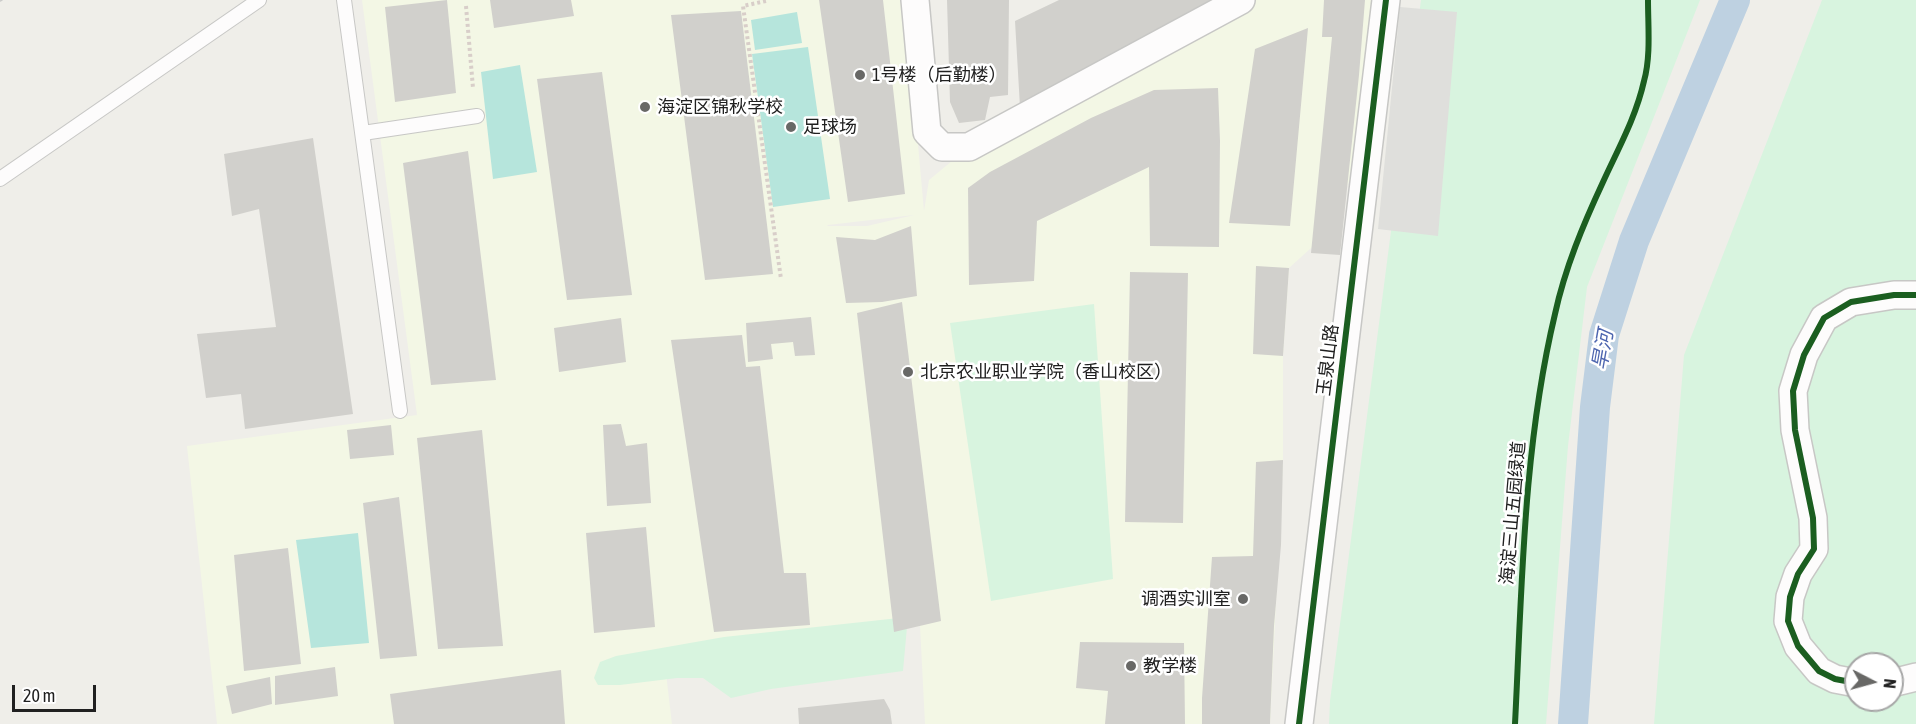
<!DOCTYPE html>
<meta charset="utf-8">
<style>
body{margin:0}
#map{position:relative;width:1916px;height:724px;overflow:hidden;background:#efeee9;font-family:"Asap Condensed",sans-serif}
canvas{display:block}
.north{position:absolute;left:1844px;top:652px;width:60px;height:60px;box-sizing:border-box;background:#fff;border:2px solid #a6a6a6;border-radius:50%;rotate:96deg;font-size:16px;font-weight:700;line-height:24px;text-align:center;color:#202020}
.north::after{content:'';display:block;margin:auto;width:21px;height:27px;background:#686866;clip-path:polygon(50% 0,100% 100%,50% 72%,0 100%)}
.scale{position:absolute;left:12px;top:685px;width:84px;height:27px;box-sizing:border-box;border:3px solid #202020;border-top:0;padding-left:8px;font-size:18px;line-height:21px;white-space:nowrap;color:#202020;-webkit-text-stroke:4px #fff;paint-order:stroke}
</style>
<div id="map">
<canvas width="1916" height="724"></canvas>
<div class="north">N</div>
<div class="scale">20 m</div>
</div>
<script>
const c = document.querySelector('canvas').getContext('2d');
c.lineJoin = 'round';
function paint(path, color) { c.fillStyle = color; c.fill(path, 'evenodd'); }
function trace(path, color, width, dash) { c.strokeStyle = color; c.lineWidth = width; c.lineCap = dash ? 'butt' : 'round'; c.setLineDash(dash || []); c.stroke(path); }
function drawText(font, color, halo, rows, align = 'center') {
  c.font = font + ' "Asap Condensed","Noto Sans SC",sans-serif'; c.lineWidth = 5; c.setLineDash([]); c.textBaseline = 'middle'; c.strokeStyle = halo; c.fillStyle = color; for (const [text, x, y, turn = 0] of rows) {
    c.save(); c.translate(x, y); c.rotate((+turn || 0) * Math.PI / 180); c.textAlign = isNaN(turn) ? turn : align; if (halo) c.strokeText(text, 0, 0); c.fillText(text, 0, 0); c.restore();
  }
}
paint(new Path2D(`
 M362,0H905L924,211L929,180L969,147L1241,0H1386L1372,117L1330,234L1321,239L1289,268L1283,356V460L1270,724H925L920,626L664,656L672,724H217L187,446L417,415ZM914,215L867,226H827L828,225Z`), '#f3f7e5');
paint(new Path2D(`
 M1421,0H1700L1587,287L1568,446L1546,724H1329L1330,701Z
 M1822,0H1916V724H1654L1684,355ZM1856,664H1892V700H1856Z
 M1094,304L1113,579L991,601L950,323Z
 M899,618L907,627L903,671L771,689L731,698L703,678H677L620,685H598L594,678L600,662L616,656L724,637Z`), '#d8f4df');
paint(new Path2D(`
 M797,12L802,43L755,50L751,20Z
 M808,47L830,199L773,207L752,54Z
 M520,65L537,172L493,179L481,72Z
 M358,533L369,643L311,648L296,540Z`), '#b6e5dc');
paint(new Path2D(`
 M1400,7L1457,12L1438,236L1378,229Z`), '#dfdfdc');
trace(new Path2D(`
 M1573,724L1595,407L1604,335L1634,241L1735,0`), '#bed1e1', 30);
paint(new Path2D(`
 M447,0L456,93L395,102L385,7Z
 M490,0H571L574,16L494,28Z
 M819,0H883L905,194L848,202Z
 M947,0H1009L1008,95L990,97L985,120L959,123L950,102Z
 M1059,0H1218L1020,107L1015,21Z
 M1324,0H1365L1359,75L1340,255L1311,253L1332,37H1322Z
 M741,11L773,274L705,280L671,15Z
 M1308,28L1290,226L1229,223L1255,49Z
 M602,72L632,295L567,300L537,79Z
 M1218,88L1220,141L1219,247L1150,246L1149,167L1037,221L1034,281L969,285L968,188L990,172L1091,118L1154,90Z
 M313,138L353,414L245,429L241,394L206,398L197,334L276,327L259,209L232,216L224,154Z
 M468,151L496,380L431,385L403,163Z
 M911,226L917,296L882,302L846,303L836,237L875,240Z
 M1256,266L1289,268L1283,356L1253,354Z
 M1130,272L1188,273L1183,523L1125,522Z
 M902,302L941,621L894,632L857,313Z
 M811,317L815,355L795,356L793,342L771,344L773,359L748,362L746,323Z
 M621,318L626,362L559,372L554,328Z
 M742,335L746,367L760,366L784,573H806L810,625L714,632L671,340Z
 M621,424L626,446L647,443L651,503L607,506L603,425Z
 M391,425L394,455L350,459L347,430Z
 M482,430L503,646L438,649L417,438Z
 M1283,460L1281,545L1274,626L1270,724H1202V698L1212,557L1253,556L1256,462Z
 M399,497L417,656L380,659L363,503Z
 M646,527L655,627L594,633L586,533Z
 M288,548L301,664L244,671L234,555Z
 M1080,642L1184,643L1185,724H1105L1108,691L1076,688Z
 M335,667L338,696L275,705V676Z
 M561,670L565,724H394L390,694Z
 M270,677L272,704L232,714L226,686Z
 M884,699L890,710L892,724H799L798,708Z`), '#d1d0cc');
const service = new Path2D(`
 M344,0L400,411
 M363,133L477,116
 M0,179L259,0`);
const minor = new Path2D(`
 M915,0L927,132L942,147H969L1241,0
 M1856,683L1835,679L1819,671L1798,646L1788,621L1790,597L1798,574L1814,549L1813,518L1795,430L1793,391L1804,355L1824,318L1851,302L1894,295H1916
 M1892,683L1916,677
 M1299,724L1386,0`);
trace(service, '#c7c7c5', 16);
trace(minor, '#c7c7c5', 30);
trace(new Path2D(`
 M766,1L743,6L781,279
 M466,6L473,88`), '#d8cec9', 4, [3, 3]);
trace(service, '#fdfcfc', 14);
trace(minor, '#fdfcfc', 27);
trace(new Path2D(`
 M0,1L2,0`), '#cbcbca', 1.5);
trace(new Path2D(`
 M1856,683L1835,679L1819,671L1798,646L1788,621L1790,597L1798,574L1814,549L1813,518L1795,430L1793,391L1804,355L1824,318L1851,302L1894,295H1916
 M1299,724L1386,0
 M1515,724C1522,587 1523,448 1555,314C1565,268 1583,225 1603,182C1618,149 1636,117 1644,81C1651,56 1648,26 1648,0`), '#1b5e20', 6);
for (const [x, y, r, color] of [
 [860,75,6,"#686866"],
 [645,107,6,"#686866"],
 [791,127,6,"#686866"],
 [908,372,6,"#686866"],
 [1243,599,6,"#686866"],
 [1131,666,6,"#686866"]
]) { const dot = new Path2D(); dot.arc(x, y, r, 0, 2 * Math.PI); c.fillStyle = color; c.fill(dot); trace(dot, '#fff', 2); }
drawText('18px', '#202020', '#fff', [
 ["1号楼（后勤楼）",872,75],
 ["海淀区锦秋学校",657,107],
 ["足球场",803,127],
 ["北京农业职业学院（香山校区）",920,372],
 ["调酒实训室",1231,599,"right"],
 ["教学楼",1143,666]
], 'left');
drawText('18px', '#202020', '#fff', [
 ["玉泉山路",1328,360,-83],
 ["海淀三山五园绿道",1513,513,-85]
]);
drawText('italic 20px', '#4e66af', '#fff', [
 ["旱河",1603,350,-80]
]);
</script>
